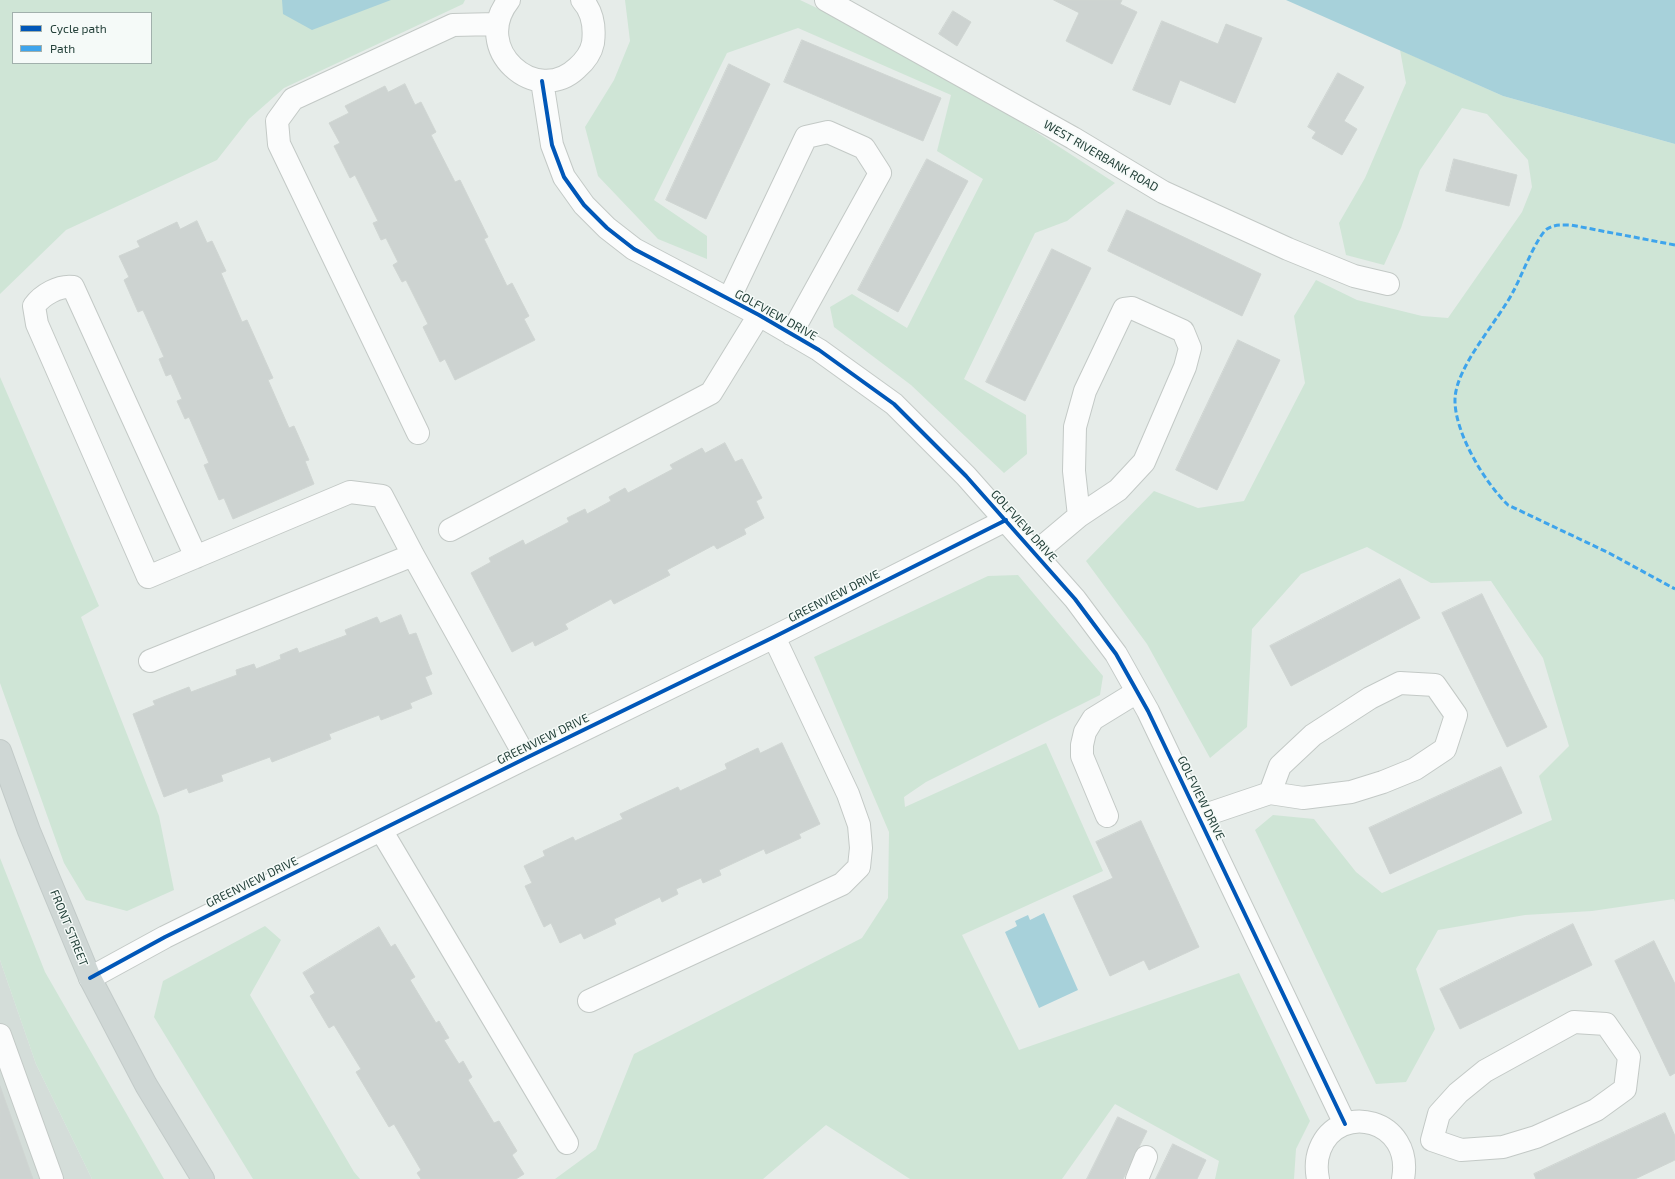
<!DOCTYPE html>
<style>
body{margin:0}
#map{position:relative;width:1675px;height:1179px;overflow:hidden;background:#e6ece9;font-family:"Exo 2",sans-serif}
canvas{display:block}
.legend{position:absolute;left:12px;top:12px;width:140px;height:52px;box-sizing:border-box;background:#f5faf8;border:1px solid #a1b0ac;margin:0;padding:5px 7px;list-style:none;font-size:12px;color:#234039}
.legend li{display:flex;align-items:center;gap:8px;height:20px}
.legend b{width:20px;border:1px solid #a1b0ac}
</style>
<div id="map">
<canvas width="1675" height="1179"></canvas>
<ul class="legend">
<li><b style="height:5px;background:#0057b8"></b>Cycle path</li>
<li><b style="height:5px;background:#3ea4ec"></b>Path</li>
</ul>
</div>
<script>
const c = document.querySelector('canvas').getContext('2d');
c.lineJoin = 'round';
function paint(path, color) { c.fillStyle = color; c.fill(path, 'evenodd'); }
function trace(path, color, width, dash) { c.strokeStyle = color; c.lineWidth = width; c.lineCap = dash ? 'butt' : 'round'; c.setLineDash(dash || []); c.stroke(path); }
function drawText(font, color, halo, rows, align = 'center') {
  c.font = font + ' "Exo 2",sans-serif'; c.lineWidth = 3; c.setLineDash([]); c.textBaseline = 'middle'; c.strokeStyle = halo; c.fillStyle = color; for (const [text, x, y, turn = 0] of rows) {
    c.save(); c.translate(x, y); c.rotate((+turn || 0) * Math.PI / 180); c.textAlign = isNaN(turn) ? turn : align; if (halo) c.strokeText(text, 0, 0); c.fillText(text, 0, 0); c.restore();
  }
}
paint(new Path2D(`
 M0,960L36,1064L92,1179H0Z`), '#d4ddd9');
paint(new Path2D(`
 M0,0H465L463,4L284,88L249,119L217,160L66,230L0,294ZM13,13H151V63H13Z
 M625,0H800L838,18L1007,113L1115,183L1067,221L1035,233L964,379L1026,415L1027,454L1004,473L911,385L834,327L830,307L852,294L907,328L983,179L937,151L951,95L798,28L727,53L654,200L707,236V259L658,239L598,176L585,127L614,80L630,41Z
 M1400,50L1503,96L1675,144V902L1674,899L1592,911L1525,915L1438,930L1416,969L1435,1029L1406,1082L1376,1084L1255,830L1273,815L1314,819L1356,872L1382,893L1552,820L1539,776L1569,746L1543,658L1491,581L1431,583L1367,547L1301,574L1252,629L1247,727L1210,758L1147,644L1086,561L1154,491L1198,508L1244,501L1305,383L1294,316L1316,280L1357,300L1422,316L1448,318L1522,212L1532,187L1528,160L1487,114L1462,108L1420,170L1401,228L1384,265L1346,255L1339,223L1365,178L1406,83Z
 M0,377L99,606L81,617L159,816L174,890L127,911L86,900L64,863L0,683Z
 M1018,575L1103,676L1100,695L926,782L904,797L905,807L1046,743L1103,871L962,935L1019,1050L1239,973L1310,1121L1296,1149L1294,1179H1215L1219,1161L1115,1104L1062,1179H910L826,1125L763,1179H555L596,1149L634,1054L862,938L888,898L889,832L814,657L988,576Z
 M0,858L45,972L164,1179H92L36,1064L0,960Z
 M265,926L281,940L250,995L354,1172L360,1179H253L154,1017L163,981Z`), '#cfe5d6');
paint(new Path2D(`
 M282,0H391L312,30L283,14Z
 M1286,0H1675V144L1503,96Z
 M1044,913L1078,990L1039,1008L1005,932L1017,926L1015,921L1028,915L1030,920Z`), '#a7d1da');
const building = new Path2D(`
 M1054,0H1122L1120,4L1137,12L1112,64L1066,41L1079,13Z
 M953,11L971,22L957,46L939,34Z
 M1162,21L1218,44L1226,24L1262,38L1235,103L1180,80L1170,105L1133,90Z
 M802,40L941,98L923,141L784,82Z
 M729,64L770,84L706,219L666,200Z
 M1338,73L1364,87L1344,121L1357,129L1342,155L1312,138L1316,132L1308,127Z
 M405,84L415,105L421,102L436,132L431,135L455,182L460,180L488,237L484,239L507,286L512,283L529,316L524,319L535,340L455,380L445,359L440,362L423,327L428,324L406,280L402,282L393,265L398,262L386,238L381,240L373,223L378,221L355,175L350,178L334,146L340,143L329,123L349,113L345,106L385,86L388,92Z
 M927,159L968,181L898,312L858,290Z
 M1454,159L1517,175L1509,206L1446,191Z
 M1127,210L1261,274L1242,316L1108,251Z
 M197,221L207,243L212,241L226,271L221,273L242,322L247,320L273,378L268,380L289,428L294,426L309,460L305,461L314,484L233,519L224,498L219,500L204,465L209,463L189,417L185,419L177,401L182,399L171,374L166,376L159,359L164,357L143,310L138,312L124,280L129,277L119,256L140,247L137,241L177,222L180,229Z
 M1052,249L1091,268L1025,401L986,382Z
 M1238,340L1280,360L1217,490L1176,470Z
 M725,443L735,462L742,459L762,498L756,501L764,518L744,529L746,534L717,549L714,545L667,570L670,575L614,604L611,599L565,624L568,629L535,646L533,641L512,652L471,573L491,562L489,558L523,540L525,545L569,522L567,518L585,509L587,514L611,501L609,497L625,488L628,493L673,469L670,465L702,448L705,453Z
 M1400,579L1420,618L1291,686L1270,646Z
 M1482,594L1547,727L1507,747L1442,613Z
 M401,615L409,635L416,633L432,674L425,677L432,694L410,703L412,708L381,720L379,715L329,734L331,739L272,762L270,757L221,775L223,781L189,793L187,788L164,797L133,714L155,705L153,701L189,687L191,692L237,675L236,670L254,664L256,669L281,659L280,655L297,648L299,653L347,635L345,630L377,617L380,623Z
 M782,743L820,824L799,834L801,838L766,854L764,849L719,870L721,875L703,883L701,878L676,889L678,894L662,902L660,897L614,919L616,924L584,939L581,933L560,943L551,923L544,927L525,886L532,883L524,866L545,856L543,851L573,837L575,841L623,819L620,814L678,787L680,791L727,769L725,764L758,748L760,753Z
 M1501,767L1522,813L1390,874L1369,828Z
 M1141,821L1199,947L1149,970L1144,960L1110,976L1073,896L1113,878L1096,842Z
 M1573,924L1592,965L1460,1029L1440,989Z
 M379,927L391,947L395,944L415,977L410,980L436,1023L439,1021L449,1038L444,1040L459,1064L463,1061L472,1077L468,1080L494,1123L499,1121L517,1151L512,1155L524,1174L516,1179H421L417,1173L421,1170L394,1124L389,1127L356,1072L361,1069L334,1025L329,1028L310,996L315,993L303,973Z
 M1654,941L1675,984V1073L1670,1076L1615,961Z
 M0,1086L33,1179H0Z
 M1665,1113L1675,1136V1160L1635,1179H1536L1534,1174Z
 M1118,1117L1147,1131L1123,1179H1087Z
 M1173,1144L1206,1160L1197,1179H1156Z`);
paint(building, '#cdd3d1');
trace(building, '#cfd5d2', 1);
const minor = new Path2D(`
 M509,0C470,49 536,107 577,68C585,61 591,53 593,43C595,27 593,12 582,0
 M826,0L1073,138L1163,192L1288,249L1354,276L1388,284
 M542,81L552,145L564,177L584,205L607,228L634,249L759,315L819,350L894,404L966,476L1075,599L1116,654L1148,711L1345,1124
 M729,299L806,137L828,132L864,148L880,173L791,334
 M1132,308L1183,331L1190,348L1185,367L1144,462L1118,490L1079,516L1074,471L1075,427L1085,391L1124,309Z
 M418,433L279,144L277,121L293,99L453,25L497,24
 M450,530L711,393L759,315
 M1035,553L1079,516
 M196,557L73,287C59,285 42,295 34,306L37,324L148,577L350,492L382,496L413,555L526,758
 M150,661L413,555
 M1400,683L1435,685L1456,715L1445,749L1415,769L1383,782L1351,792L1303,798L1270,793L1280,766L1313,735L1370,698Z
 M1107,816L1082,756V745L1085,732L1093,719L1137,692
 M1199,817L1270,793
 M381,830L567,1143
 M90,978L165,937L526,758L774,637L1006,520
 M589,1001L842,884L859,867L861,848L859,825L848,794L774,637
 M1574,1022L1606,1024L1629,1057L1625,1089L1596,1110L1536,1137L1503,1147L1461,1150L1432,1140L1439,1114L1458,1093L1485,1071Z
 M0,1035L52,1179
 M1137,1179L1146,1157
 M1318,1179C1316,1169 1316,1159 1320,1149C1339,1101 1414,1119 1403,1179`);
const major = new Path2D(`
 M0,751L29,831L90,978L146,1085L203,1179`);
trace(minor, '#c3c9c6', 24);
trace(major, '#c2cac8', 24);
trace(minor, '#fbfcfc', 22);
trace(major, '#cfd7d5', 22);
trace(new Path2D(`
 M1675,245L1571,225C1562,225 1555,224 1547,229C1537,236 1521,277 1514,290C1499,320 1456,366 1455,399C1454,432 1485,483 1508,505L1609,553L1675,589`), '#3ea4ec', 3, [6, 3]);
trace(new Path2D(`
 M542,81L552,145L564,177L584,205L607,228L634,249L759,315L819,350L894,404L966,476L1075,599L1116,654L1148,711L1345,1124
 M90,978L165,937L526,758L774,637L1006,520`), '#0057b8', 4);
drawText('12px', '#234039', '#f5faf8', [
 ["WEST RIVERBANK ROAD",1101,156,30],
 ["GOLFVIEW DRIVE",776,315,29],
 ["GOLFVIEW DRIVE",1024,526,48],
 ["GREENVIEW DRIVE",834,596,-27],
 ["GREENVIEW DRIVE",543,739,-26],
 ["GOLFVIEW DRIVE",1201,798,64],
 ["GREENVIEW DRIVE",252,882,-26],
 ["FRONT STREET",69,928,68]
]);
</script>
